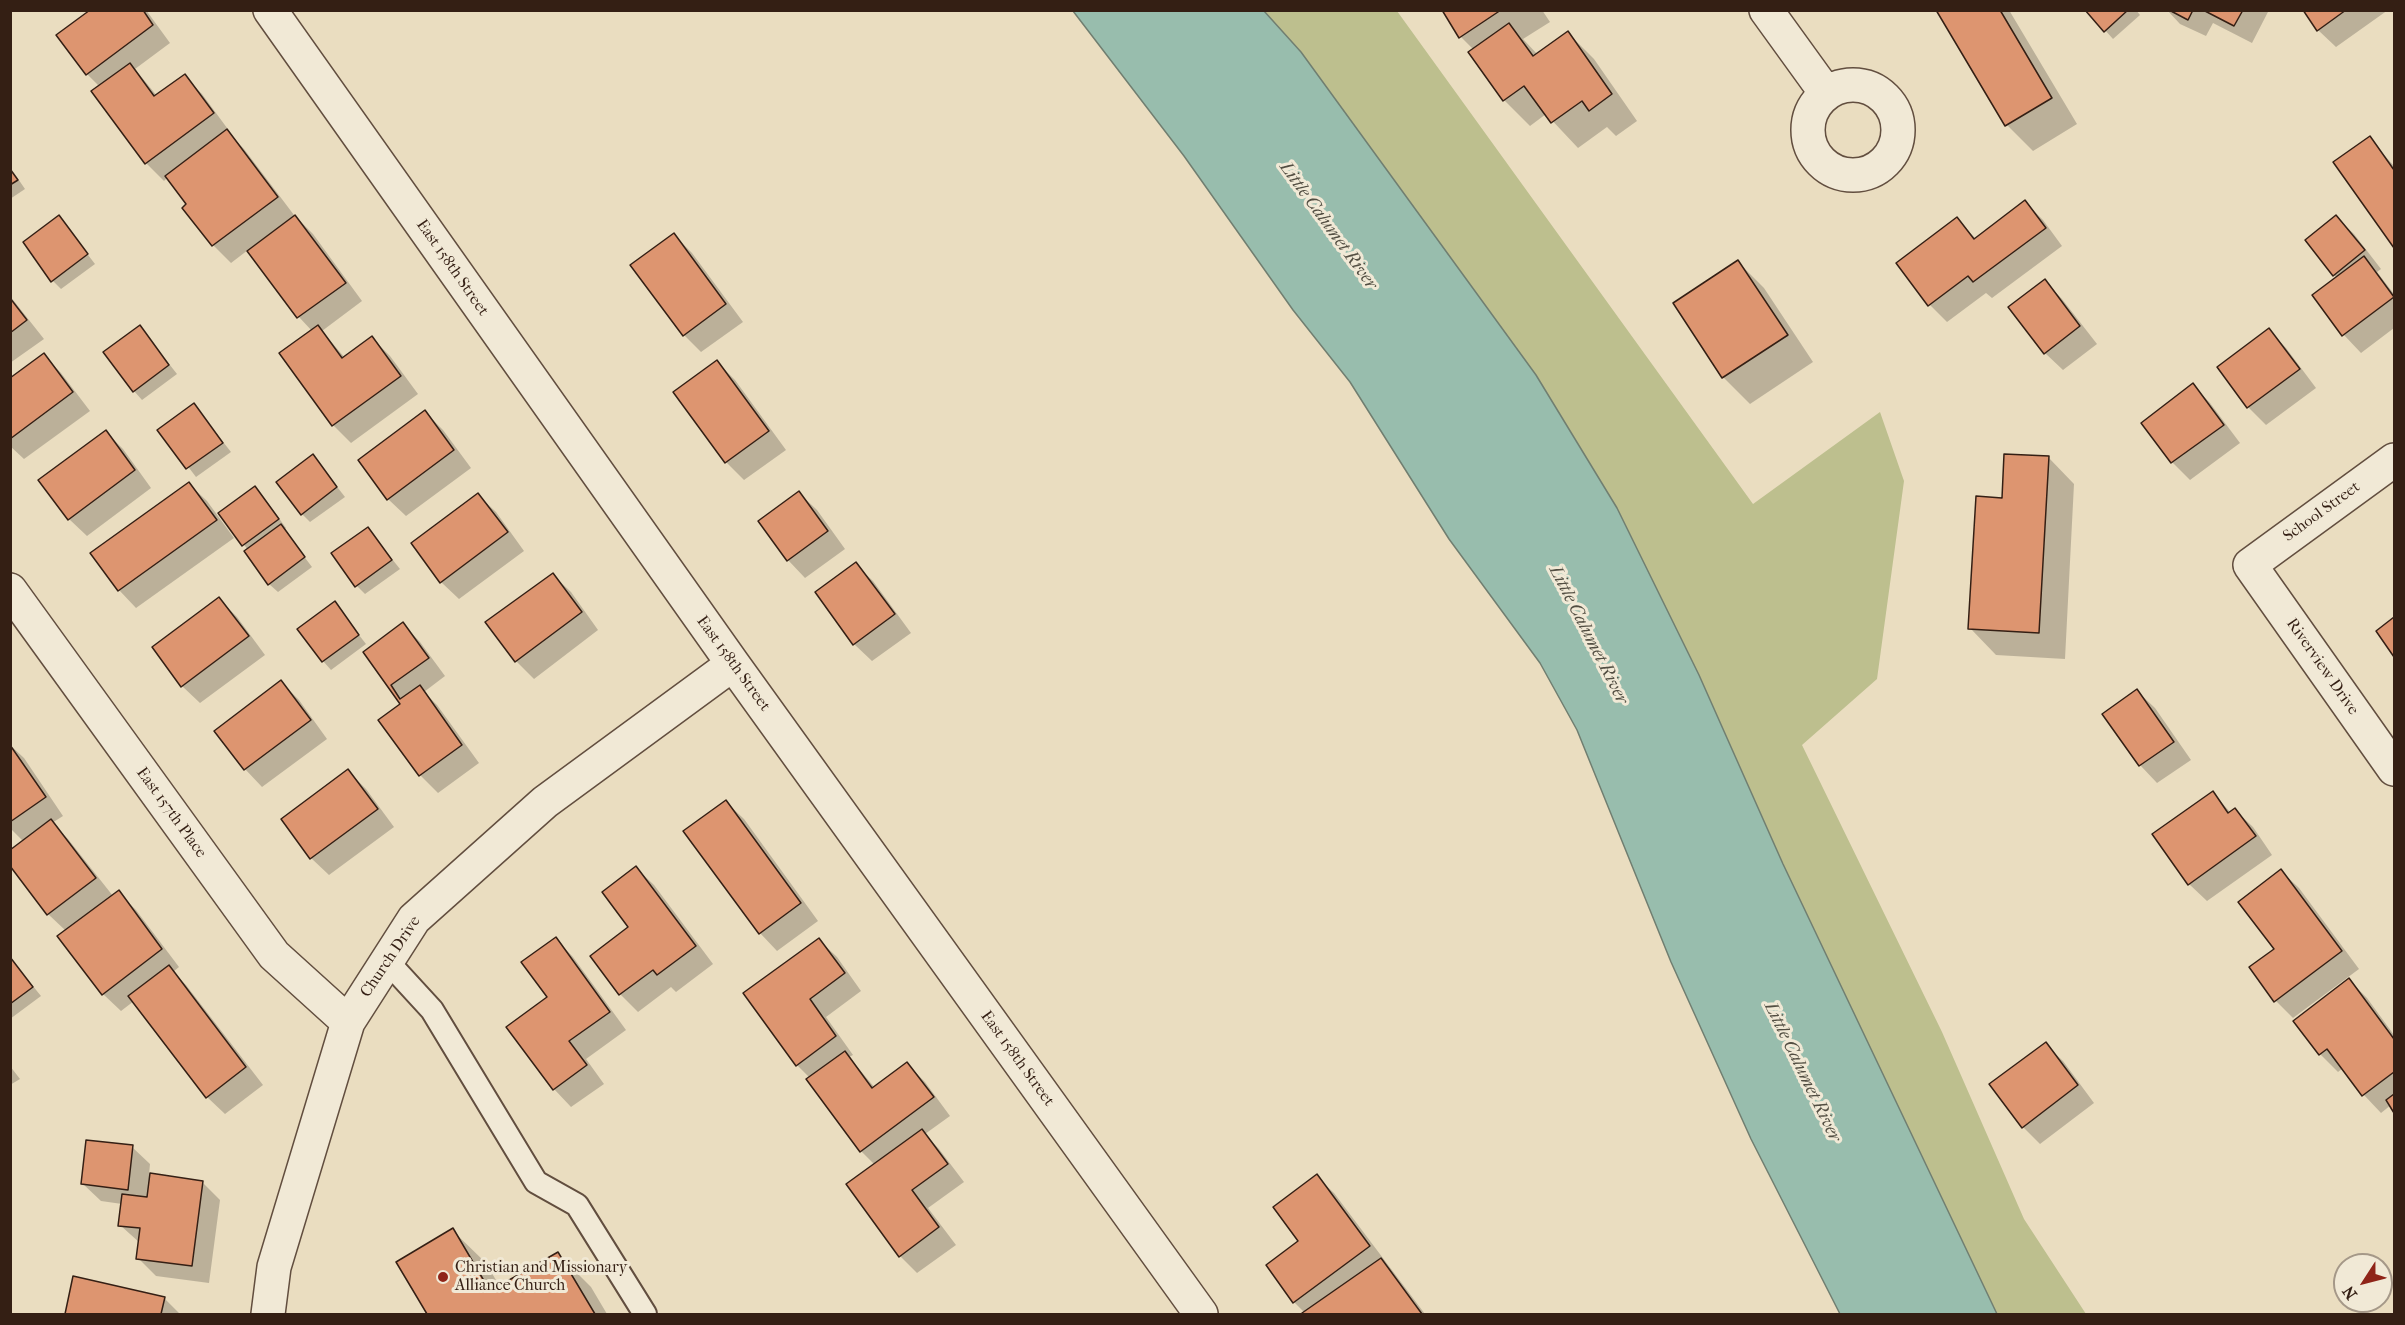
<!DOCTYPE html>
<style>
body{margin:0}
#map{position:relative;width:2405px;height:1325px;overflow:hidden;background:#eaddc0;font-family:"IM FELL French Canon",serif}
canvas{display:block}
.frame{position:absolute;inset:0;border:12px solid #341f14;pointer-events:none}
.north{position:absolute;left:2333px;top:1253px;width:60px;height:60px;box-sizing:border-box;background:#f1e9d6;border:2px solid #a59888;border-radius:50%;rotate:234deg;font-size:16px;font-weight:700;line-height:24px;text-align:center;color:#341f14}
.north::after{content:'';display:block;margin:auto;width:21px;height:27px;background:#8f2418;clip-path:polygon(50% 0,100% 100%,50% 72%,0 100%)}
</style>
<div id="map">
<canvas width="2405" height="1325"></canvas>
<div class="frame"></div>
<div class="north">N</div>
</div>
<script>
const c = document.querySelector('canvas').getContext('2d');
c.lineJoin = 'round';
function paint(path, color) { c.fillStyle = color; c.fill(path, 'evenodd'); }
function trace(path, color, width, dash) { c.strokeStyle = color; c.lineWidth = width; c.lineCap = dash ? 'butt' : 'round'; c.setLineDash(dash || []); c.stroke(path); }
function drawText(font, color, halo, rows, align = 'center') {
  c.font = font + ' "IM FELL French Canon",serif'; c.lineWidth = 6; c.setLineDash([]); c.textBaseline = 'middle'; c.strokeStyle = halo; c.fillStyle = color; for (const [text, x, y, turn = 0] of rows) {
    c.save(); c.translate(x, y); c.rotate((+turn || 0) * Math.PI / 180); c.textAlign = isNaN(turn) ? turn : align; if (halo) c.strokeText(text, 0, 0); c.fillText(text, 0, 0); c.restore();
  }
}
paint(new Path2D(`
 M1264,11H1397L1753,504L1880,412L1904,481L1877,679L1802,745L1942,1032L2024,1219L2086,1314H1997L1783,864L1699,675L1617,508L1536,375L1301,52Z`), '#bdbf8e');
const water = new Path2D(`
 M1073,11H1264L1301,52L1536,375L1617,508L1699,675L1783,864L1997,1314H1840L1751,1139L1671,962L1577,730L1540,663L1449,539L1350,382L1293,310L1184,156Z`);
paint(water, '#98bdad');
trace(water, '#707e70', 1.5);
paint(new Path2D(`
 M92,10H146L170,43L135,69L157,96L184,76L202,94L230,132L229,133L244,149L294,215L313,234L362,301L322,331L345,358L372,338L390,356L418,394L351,443L333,425L281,354L312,331L299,317L248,250L231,263L213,245L188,204L168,177L164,181L146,163L100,87L87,74Z
 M1443,10H1542L1550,22L1523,39L1538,55L1568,33L1594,59L1637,121L1616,136L1607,127L1578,148L1546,114L1530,126L1504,100L1474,50L1461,37Z
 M1937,10H2009L2077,124L2033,151L2007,125Z
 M2087,10H2136L2140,15L2113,39Z
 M2167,10H2269L2252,43L2213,23L2206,36L2180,24Z
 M2305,10H2388L2336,47L2318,30Z
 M2369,138L2394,166V245L2335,162Z
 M10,167L25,189L10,199Z
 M2025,202L2043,220L2062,246L1992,298L1986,293L1947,322L1930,305L1957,219L1976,239Z
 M59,217L95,264L61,289L53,281Z
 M2336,217L2354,234L2381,269L2377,272L2394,294V328L2361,353L2344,335L2314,295L2337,278L2334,275Z
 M674,235L692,253L743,322L701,352L684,335Z
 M1738,262L1764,288L1813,362L1750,404L1724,378L1675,304Z
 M2045,281L2062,299L2097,344L2063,370L2045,353Z
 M10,296L44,339L10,363Z
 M140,327L177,374L142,400L134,391Z
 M2269,330L2286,348L2316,388L2266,425L2248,407L2219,368Z
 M44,355L61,373L90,411L24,459L10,446V380Z
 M717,362L735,380L786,450L744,480L726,462L676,392Z
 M2193,385L2210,403L2240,443L2190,480L2172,462L2143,423Z
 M194,405L231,452L196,477L160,430Z
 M425,412L443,430L471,468L406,516L388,499Z
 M106,432L123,449L151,488L87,536L69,519Z
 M313,456L345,497L310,522L302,514Z
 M2048,457L2074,484L2065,659L1996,655L1970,628Z
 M189,484L207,501L234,538L136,608L119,590Z
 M254,488L263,496L286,528L284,530L312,567L278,592L269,584L248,550L220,513Z
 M799,493L817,510L845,549L805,578L788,560Z
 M478,495L496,512L524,551L459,599L441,582Z
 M368,529L400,569L365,594L357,586Z
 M855,564L873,581L911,633L872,661L854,644Z
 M553,575L571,592L598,630L534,679L516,661Z
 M219,599L237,617L265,655L200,703L182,686Z
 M334,603L366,644L331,670L323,661Z
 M403,624L420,642L445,676L424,692L437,705L479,763L438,793L420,775L402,704L365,652Z
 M281,682L299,700L327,739L262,787L245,769Z
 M2137,691L2155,708L2191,760L2157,783L2140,765Z
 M10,745L24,758L63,816L52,823L68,839L113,896L118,892L136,910L179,967L173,972L186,985L263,1085L225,1114L207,1097L134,1001L121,1011L103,994L66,931L48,914L24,842L10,828Z
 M348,771L366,789L394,827L329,875L311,858Z
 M2213,793L2231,813L2235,810L2253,827L2272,855L2207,901L2189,884Z
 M726,802L744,819L818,921L777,951L760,933Z
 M636,868L654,885L713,964L676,992L671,987L638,1012L620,994Z
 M2281,871L2299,888L2359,969L2293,1018L2276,1001V949Z
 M556,939L573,957L626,1030L586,1059L604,1084L571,1107L554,1089L508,1027L549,998Z
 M819,940L837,957L861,991L826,1017L853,1055L849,1057L875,1088L907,1064L925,1082L950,1116L925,1134L939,1149L964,1182L928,1208L956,1245L917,1273L900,1256L875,1165L861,1151L810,1078L797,1065Z
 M10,958L41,996L10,1019Z
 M2349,980L2367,998L2394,1035V1110L2391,1105L2381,1113L2364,1095L2343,1068L2338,1072L2320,1054Z
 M2045,1044L2063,1061L2094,1103L2040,1144L2023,1127Z
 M10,1066L20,1079L10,1085Z
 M132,1147L150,1164L149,1175L202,1182L220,1200L209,1283L156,1276L138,1258L140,1243L120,1225L122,1204L101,1201L83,1184Z
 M1316,1176L1334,1193L1425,1314H1304L1305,1313L1294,1302L1300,1242Z
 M452,1230L486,1263L500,1287L558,1254L591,1287L607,1314H429L398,1262Z
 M75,1278L165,1299L180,1314H66Z`), '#0003');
const building = new Path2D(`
 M90,10H143L153,25L86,75L56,35Z
 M1442,10H1501L1459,38Z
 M1936,10H2000L2052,98L2005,126Z
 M2085,10H2128L2104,32Z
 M2169,10H2193L2188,20Z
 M2203,10H2243L2234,26Z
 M2303,10H2346L2317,31Z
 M1509,23L1533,56L1568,31L1612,94L1589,111L1582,101L1551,123L1524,86L1503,101L1468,52Z
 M130,63L154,96L185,74L214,113L145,164L91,91Z
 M227,129L278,197L212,246L182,208L186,204L165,176Z
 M2370,136L2394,170V248L2333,162Z
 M10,169L18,180L10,185Z
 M2025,200L2046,228L1973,282L1968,276L1928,306L1896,263L1957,217L1974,239Z
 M59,215L88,254L51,282L23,242Z
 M295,215L346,283L297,318L247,251Z
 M2336,215L2365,250L2333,276L2305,240Z
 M674,233L726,304L683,336L630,265Z
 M2364,256L2394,297L2342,336L2312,295Z
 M1738,260L1788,335L1722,378L1673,303Z
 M2045,279L2080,326L2044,354L2008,307Z
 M10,298L27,320L10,333Z
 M140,325L169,365L133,392L103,352Z
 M318,325L342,358L372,336L401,376L332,426L279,353Z
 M2269,328L2300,369L2247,408L2217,367Z
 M44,353L73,392L10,439V378Z
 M717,360L769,431L725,463L673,392Z
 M2193,383L2224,425L2171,463L2141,423Z
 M194,403L223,443L186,469L157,430Z
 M425,410L454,450L387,500L358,460Z
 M106,430L135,470L68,520L38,480Z
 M313,454L337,487L301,515L276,482Z
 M2004,454L2049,456L2039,633L1968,629L1976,496L2002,498Z
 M189,482L217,520L118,591L90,553Z
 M255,486L279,519L242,546L218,513Z
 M799,491L828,531L787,561L758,521Z
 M478,493L508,532L440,583L411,543Z
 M281,524L305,557L268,585L244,551Z
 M368,527L392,560L355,587L331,553Z
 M856,562L895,614L853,645L815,592Z
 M553,573L582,612L515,662L485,622Z
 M219,597L249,636L181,687L152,647Z
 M335,601L359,635L322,662L297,629Z
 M2394,617V657L2376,631Z
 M403,622L429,658L391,685L400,699L420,685L462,745L419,776L378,720L400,704L363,652Z
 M281,680L311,720L244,770L214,731Z
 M2137,689L2174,742L2139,766L2102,714Z
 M10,745L46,797L10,822Z
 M348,769L378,809L310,859L281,819Z
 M2213,791L2228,813L2235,808L2256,836L2188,885L2152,834Z
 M726,800L801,903L759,934L683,831Z
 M51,819L96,878L47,915L10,866V850Z
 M636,866L696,946L657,975L653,970L619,995L590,956L628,927L602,892Z
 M2281,869L2342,951L2274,1002L2249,967L2274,949L2238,902Z
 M119,890L162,949L102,995L57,936Z
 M556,937L610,1012L569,1041L587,1065L553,1090L506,1027L547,997L521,962Z
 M819,938L845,973L810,999L836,1036L796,1066L743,993Z
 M10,957L33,987L10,1004Z
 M169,965L246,1067L206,1098L128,996Z
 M2349,978L2394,1039V1072L2362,1096L2327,1049L2319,1055L2293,1021Z
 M2046,1042L2078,1085L2022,1128L1989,1084Z
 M845,1051L872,1088L907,1062L934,1097L860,1152L806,1079Z
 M2394,1094V1113L2386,1100Z
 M922,1129L948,1164L912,1190L939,1227L899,1257L846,1184Z
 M86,1140L133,1145L128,1190L81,1184Z
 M150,1173L203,1181L192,1266L136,1259L140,1228L118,1226L122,1194L147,1197Z
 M1317,1174L1370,1246L1293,1303L1266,1265L1298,1241L1273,1207Z
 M453,1228L490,1291L558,1252L595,1314H427L396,1262Z
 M1381,1258L1422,1314H1303L1302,1313Z
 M73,1276L165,1297L161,1314H65Z`);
paint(building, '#dd9570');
trace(building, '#341f14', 1.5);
const lane = new Path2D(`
 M387,961L432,1010L536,1182L577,1205L645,1314`);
const street = new Path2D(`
 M270,10L733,664L1201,1314
 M1766,10L1826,93
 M1808 130a45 45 0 1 1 90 0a45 45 0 1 1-90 0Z
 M2394,460L2250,565L2394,769
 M10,590L274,955L348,1022
 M268,1314L274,1267L348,1022L414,919L545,802L733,664`);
trace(lane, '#624e3f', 26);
trace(street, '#624e3f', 36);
trace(lane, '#f1e9d6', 22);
trace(street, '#f1e9d6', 33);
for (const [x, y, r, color] of [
 [443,1277,6,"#8f2418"]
]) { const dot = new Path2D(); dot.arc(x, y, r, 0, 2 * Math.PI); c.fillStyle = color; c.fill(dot); trace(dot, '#f1e9d6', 2); }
drawText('16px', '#341f14', '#f1e9d6', [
 ["East 158th Street",452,268,55],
 ["School Street",2322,512,-36],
 ["East 158th Street",733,664,54],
 ["Riverview Drive",2322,667,55],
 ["East 157th Place",171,813,54],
 ["Church Drive",391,957,-56],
 ["East 158th Street",1017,1059,54]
]);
drawText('16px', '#341f14', '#f1e9d6', [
 ["Christian and Missionary",455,1268],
 ["Alliance Church",455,1286]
], 'left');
drawText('italic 18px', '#524e42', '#f1e9d6', [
 ["Little Calumet River",1328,226,54],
 ["Little Calumet River",1588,635,63],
 ["Little Calumet River",1802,1072,64]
]);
</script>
